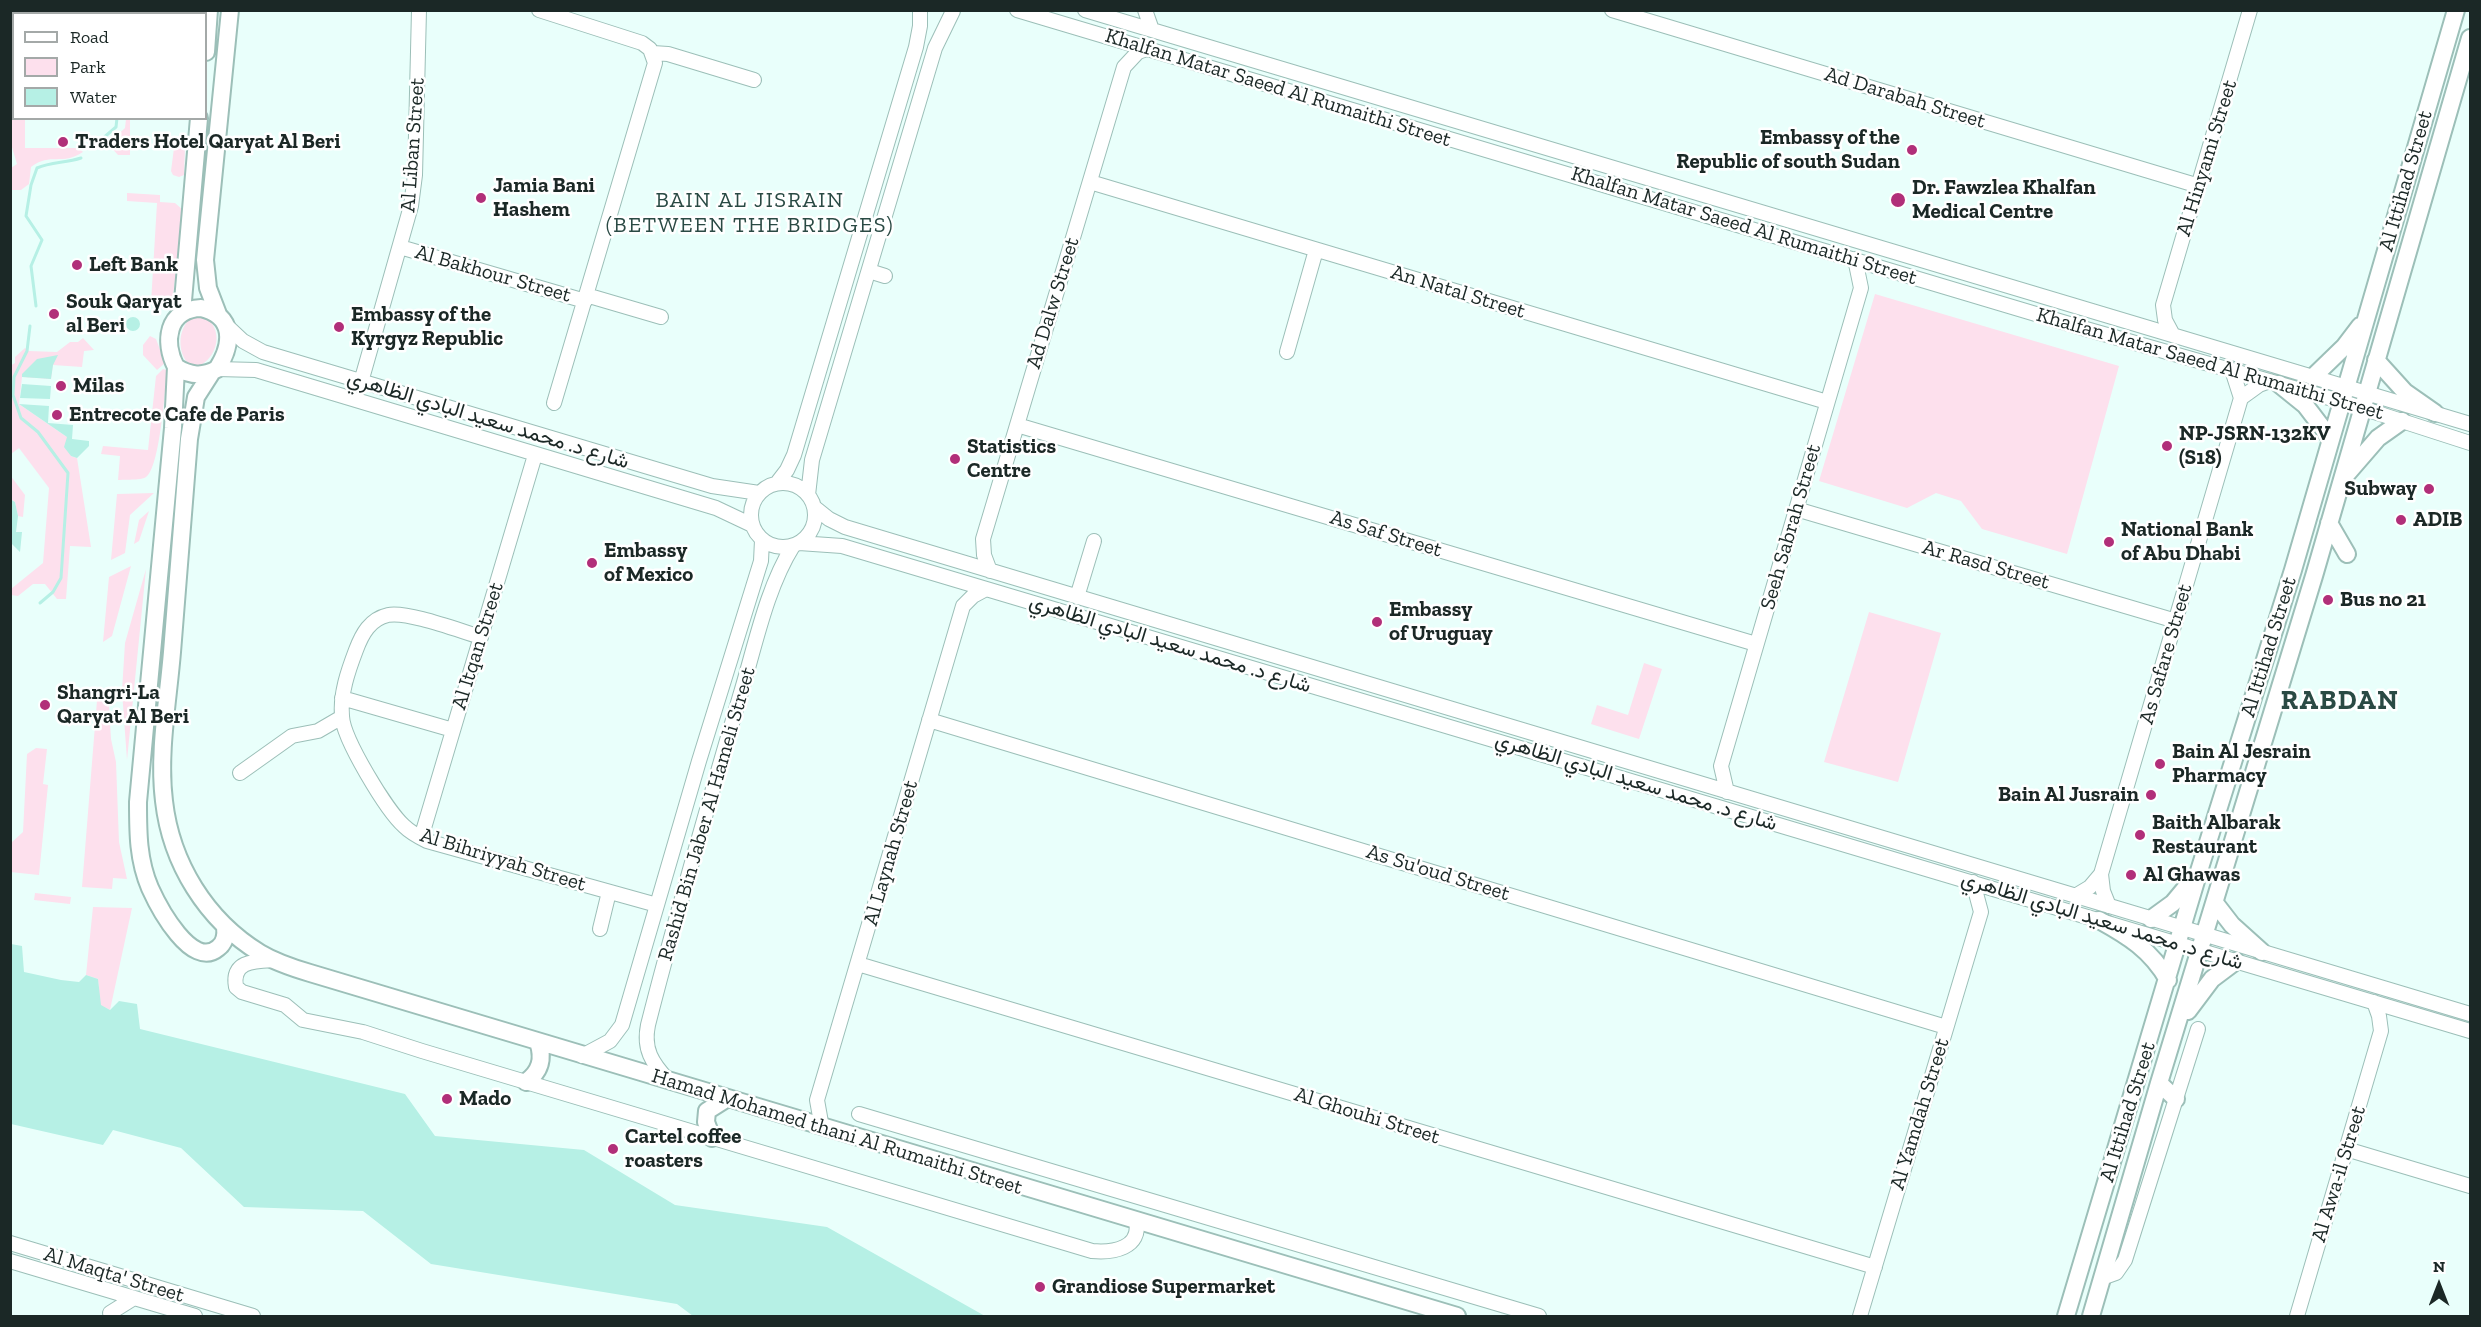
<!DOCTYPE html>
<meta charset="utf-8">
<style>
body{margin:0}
#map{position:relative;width:2481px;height:1327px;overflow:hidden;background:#e9fffb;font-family:"Zilla Slab",serif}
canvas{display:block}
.frame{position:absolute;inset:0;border:12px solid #1b2826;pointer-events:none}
.legend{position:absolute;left:12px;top:12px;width:195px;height:108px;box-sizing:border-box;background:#fff;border:2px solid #a4a9a8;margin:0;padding:8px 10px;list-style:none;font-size:18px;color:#1b2826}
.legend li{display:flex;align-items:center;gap:12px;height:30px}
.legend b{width:30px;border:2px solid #a4a9a8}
.north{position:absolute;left:2409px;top:1255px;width:60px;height:60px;-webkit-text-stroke:4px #fff;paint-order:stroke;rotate:0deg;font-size:16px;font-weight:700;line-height:24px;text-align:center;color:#1b2826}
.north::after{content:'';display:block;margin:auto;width:21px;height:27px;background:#1b2826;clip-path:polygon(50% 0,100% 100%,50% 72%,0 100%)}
</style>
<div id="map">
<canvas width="2481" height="1327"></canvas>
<div class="frame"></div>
<ul class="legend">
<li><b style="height:8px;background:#fff"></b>Road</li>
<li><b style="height:16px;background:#fde0ed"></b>Park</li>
<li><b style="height:16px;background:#b6f0e5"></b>Water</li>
</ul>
<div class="north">N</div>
</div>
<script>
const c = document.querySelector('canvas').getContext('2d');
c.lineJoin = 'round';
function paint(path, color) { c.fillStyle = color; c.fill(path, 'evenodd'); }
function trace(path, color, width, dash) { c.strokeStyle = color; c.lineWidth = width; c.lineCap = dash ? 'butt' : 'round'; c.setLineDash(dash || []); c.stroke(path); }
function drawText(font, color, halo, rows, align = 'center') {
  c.font = font + ' "Zilla Slab",Vazirmatn,serif'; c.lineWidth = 5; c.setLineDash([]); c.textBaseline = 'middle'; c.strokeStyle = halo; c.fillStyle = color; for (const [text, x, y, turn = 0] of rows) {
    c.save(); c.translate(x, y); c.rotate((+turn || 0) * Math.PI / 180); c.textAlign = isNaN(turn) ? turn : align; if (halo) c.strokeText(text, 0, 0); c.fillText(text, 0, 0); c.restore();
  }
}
paint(new Path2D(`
 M11,10L40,11V13L14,14L13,44H11Z
 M11,54L14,66V118L25,119V148H79L83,152C62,166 51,152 31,167L29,184L21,190H11V168L17,164L11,144Z
 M126,119H130V155H118L108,144L125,128Z
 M174,148H185L184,175L179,177L173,175L171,171Z
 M127,193L160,195V202L175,203L183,210L172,304L164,308H155L151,303L157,203L127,201Z
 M1875,294L2119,366L2067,554L1982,529L1961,501L1936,493L1907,508L1819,481Z
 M204,316C239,340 191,393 181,349C179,337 182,327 190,318Z
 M150,336L156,339L165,363L157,370L143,355V345Z
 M83,338L94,350L84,351L82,367L53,365L51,379L22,377L19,404L67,437L71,456L77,458L91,547L70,546L66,599H57L45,584H33L18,596L11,595V589L43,563L49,488L19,448L11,454L10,366L15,363V357L25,348L29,351L57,352L70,342H78Z
 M163,369L167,370C165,388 160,468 146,477C140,481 126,479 118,480L120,456L101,454L103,446L148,450L156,376Z
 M10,475L25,495L23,517L18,516L15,502L11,499Z
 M154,493L130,515L125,553L111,560L117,494Z
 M149,511L139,541L134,544L139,520Z
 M131,566L112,636L103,642L109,577Z
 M146,569L127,760L122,691L125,643Z
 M1869,612L1941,633L1898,782L1824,762Z
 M1644,663L1662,669L1639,739L1591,724L1597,705L1628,715Z
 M98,688L108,689L111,739L116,762L119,842L127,879L113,878L112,889L82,887Z
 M36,748L47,749L43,784L48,785L39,875L10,872L11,843L23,832L27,754Z
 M35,893L71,897L70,904L34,900Z
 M93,907L132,908L110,1010L100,1005L98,979L86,975Z`), '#fde0ed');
paint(new Path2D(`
 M126 324a7 7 0 1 1 14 0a7 7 0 1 1-14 0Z
 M58,355L53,365L51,379L22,377V374L37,359Z
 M22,384L51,386L50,399L20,398Z
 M19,404L49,406L48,423L73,425L72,439L89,441V446L77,458L71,456L64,447L67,437Z
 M10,499L15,502L18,516L16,532H22L20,552L11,543Z
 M11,944L22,946L24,972L61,980L79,982L86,975L98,979L101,1005L110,1010L119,1001L137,1004L140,1029L405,1094L435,1136L584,1150L675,1205L827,1227L985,1316H693L677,1304L431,1264L363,1211L244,1207L181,1148L113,1130L103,1145L11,1124Z`), '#b6f0e5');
trace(new Path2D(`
 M63,14V10
 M102,139L116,127L117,118
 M36,306L31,266L42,240L26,216L31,185L37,168C51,162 66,163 81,158
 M30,326L27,351L14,377L13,395L21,418L38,432L68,473L61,578L53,592L40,603`), '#b6f0e5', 3);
const minor = new Path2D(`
 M539,10L642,43L650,49L655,63L554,403
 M1017,10L2086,329L2343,402L2470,443
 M1085,10L2470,424
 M1145,10L1152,30
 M1612,10L2199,186
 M653,53L668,54L754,80
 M1090,182L1827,402
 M400,247L585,301
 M869,271L885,276
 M586,295L661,317
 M226,325L243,341L263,352L712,486L759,493
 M2173,335L2165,320L2163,305L2250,10
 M1287,352L1316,250
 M217,369L256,370L716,508L752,525
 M361,382L411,206L415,175L419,10
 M2241,398L2259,385L2270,381
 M1017,425L1756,644
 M751 515a32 32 0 1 1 64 0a32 32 0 1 1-64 0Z
 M777,483L787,470L794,455L916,47L920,26V10
 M808,495L812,460L935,48L953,11
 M814,507L829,519L845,527L2470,1014
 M1796,509L2176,621
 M799,543L842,546L2470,1031
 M990,571L984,555L983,539L1124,67L1138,52L1147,49
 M1077,597L1094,541
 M481,637C460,631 408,611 388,615C370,619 362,634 356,650C348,671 340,694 342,716C343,739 387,811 404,826C411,833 419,837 427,841L657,905
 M342,698L453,730
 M929,720L1946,1027
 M240,773L292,736L318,731L342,717
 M1727,792L1721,766L1861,288L1855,259
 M421,838L535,455
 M2075,896L2090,887L2101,874
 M2109,906L2103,891L2101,874L2241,398L2232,370
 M600,929L609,892
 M275,960C256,961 231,960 236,987L242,992L285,1005L303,1020L363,1032L422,1051L1092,1251C1113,1253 1142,1248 1136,1221
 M858,964L1875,1267
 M582,1056L610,1041L622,1025L699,761L761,561L762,540
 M668,1080C652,1063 643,1049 648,1025C676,915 708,805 740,696C755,647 766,589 793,546
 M859,1114L1539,1316
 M822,1128L817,1100L963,606L973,596L986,589
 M2346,1149L2470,1186
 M10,1243L253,1316
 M10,1261L195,1316
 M2102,1278L2116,1273L2125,1260L2198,1029
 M110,1313L134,1298
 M1860,1316L1981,912L1973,882
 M2297,1316L2381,1031L2379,1016L2374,1002`);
const major = new Path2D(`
 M206,52L209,10
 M201,308C235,316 233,344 217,369C203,377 190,376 176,367C163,342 167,309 201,308Z
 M182,312L199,118
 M218,314L208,288L205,260L230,10
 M2376,360L2405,392L2435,413
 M176,367L173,428L138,802C138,833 138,860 150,888C159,908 192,970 218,948C225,943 226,935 225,927
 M212,372L196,397L189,439C183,510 177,581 172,652C168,701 158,753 164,801C171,863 206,920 260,953C275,962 293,968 310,973L1457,1316
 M2313,377L2344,347L2360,326
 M2279,384L2305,405L2331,439
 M2346,475L2378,438L2402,421
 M2329,523L2347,554
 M2215,903L2232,925L2262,952
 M2151,919L2173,903L2193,879
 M2099,920C2128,936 2151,950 2168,980
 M2188,1011L2212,979L2236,961
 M526,1082C540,1072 544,1059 538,1042
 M2159,1083L2176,1099
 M712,1138L706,1122L707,1111L726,1099
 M2066,1316L2199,871L2293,570L2456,10
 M2091,1316L2159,1083L2314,576L2470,38`);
trace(minor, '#9cbfb8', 16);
trace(major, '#9cbfb8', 20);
trace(minor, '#fff', 14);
trace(major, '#fff', 16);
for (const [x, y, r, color] of [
 [63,142,6,"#b12f79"],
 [1912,150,6,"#b12f79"],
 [481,198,6,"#b12f79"],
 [1898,200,8,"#b12f79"],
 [77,265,6,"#b12f79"],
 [54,314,6,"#b12f79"],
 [339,327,6,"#b12f79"],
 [61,386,6,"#b12f79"],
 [57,415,6,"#b12f79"],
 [2167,446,6,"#b12f79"],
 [955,459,6,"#b12f79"],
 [2429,489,6,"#b12f79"],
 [2401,520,6,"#b12f79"],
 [2109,542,6,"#b12f79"],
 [592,563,6,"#b12f79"],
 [2328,600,6,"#b12f79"],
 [1377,622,6,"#b12f79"],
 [45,705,6,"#b12f79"],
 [2160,764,6,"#b12f79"],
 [2151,795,6,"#b12f79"],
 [2140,835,6,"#b12f79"],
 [2131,875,6,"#b12f79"],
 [447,1099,6,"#b12f79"],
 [613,1149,6,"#b12f79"],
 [1040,1287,6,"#b12f79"]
]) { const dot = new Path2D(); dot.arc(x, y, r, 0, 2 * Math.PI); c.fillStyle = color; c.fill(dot); trace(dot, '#fff', 2); }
drawText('21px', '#1b2826', '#fff', [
 ["Khalfan Matar Saeed Al Rumaithi Street",1278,88,17],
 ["Ad Darabah Street",1905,98,17],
 ["Al Liban Street",413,145,-86],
 ["Al Hinyami Street",2207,158,-73],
 ["Al Ittihad Street",2406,181,-74],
 ["Khalfan Matar Saeed Al Rumaithi Street",1744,226,17],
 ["Al Bakhour Street",493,274,16],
 ["An Natal Street",1458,292,17],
 ["Ad Dalw Street",1053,303,-73],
 ["Khalfan Matar Saeed Al Rumaithi Street",2210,364,16],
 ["شارع د. محمد سعيد البادي الظاهري",488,420,17],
 ["Seeh Sabrah Street",1791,527,-74],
 ["As Saf Street",1386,534,17],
 ["Ar Rasd Street",1986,565,16],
 ["شارع د. محمد سعيد البادي الظاهري",1170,644,17],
 ["Al Itqan Street",478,646,-73],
 ["Al Ittihad Street",2269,647,-73],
 ["As Safare Street",2166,654,-74],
 ["شارع د. محمد سعيد البادي الظاهري",1636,782,17],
 ["Rashid Bin Jaber Al Hameli Street",707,814,-74],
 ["Al Laynah Street",891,853,-74],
 ["Al Bihriyyah Street",503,860,17],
 ["As Su'oud Street",1438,873,17],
 ["شارع د. محمد سعيد البادي الظاهري",2102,921,17],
 ["Al Ittihad Street",2128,1112,-73],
 ["Al Yamdah Street",1920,1114,-73],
 ["Al Ghouhi Street",1367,1116,17],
 ["Hamad Mohamed thani Al Rumaithi Street",837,1132,17],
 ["Al Awa-il Street",2339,1174,-73],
 ["Al Maqta' Street",114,1275,17]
]);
drawText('bold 21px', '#1b2826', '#fff', [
 ["Embassy of the",1900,138,"right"],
 ["Republic of south Sudan",1900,162,"right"],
 ["Traders Hotel Qaryat Al Beri",75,142],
 ["Jamia Bani",493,186],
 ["Hashem",493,210],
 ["Dr. Fawzlea Khalfan",1912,188],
 ["Medical Centre",1912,212],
 ["Left Bank",89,265],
 ["Souk Qaryat",66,302],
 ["al Beri",66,326],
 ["Embassy of the",351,315],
 ["Kyrgyz Republic",351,339],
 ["Milas",73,386],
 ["Entrecote Cafe de Paris",69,415],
 ["NP-JSRN-132KV",2179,434],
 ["(S18)",2179,458],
 ["Statistics",967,447],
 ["Centre",967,471],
 ["Subway",2417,489,"right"],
 ["ADIB",2413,520],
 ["National Bank",2121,530],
 ["of Abu Dhabi",2121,554],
 ["Embassy",604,551],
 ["of Mexico",604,575],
 ["Bus no 21",2340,600],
 ["Embassy",1389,610],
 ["of Uruguay",1389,634],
 ["Shangri-La",57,693],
 ["Qaryat Al Beri",57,717],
 ["Bain Al Jesrain",2172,752],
 ["Pharmacy",2172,776],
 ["Bain Al Jusrain",2139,795,"right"],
 ["Baith Albarak",2152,823],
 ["Restaurant",2152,847],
 ["Al Ghawas",2143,875],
 ["Mado",459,1099],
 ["Cartel coffee",625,1137],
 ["roasters",625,1161],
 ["Grandiose Supermarket",1052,1287]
], 'left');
c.letterSpacing = '1.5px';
drawText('22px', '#2a4a44', '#fff', [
 ["BAIN AL JISRAIN",750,201],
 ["(BETWEEN THE BRIDGES)",750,226]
]);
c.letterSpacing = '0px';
c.letterSpacing = '1.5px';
drawText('bold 27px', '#2a4a44', '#fff', [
 ["RABDAN",2340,701]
]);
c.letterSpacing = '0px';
</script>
